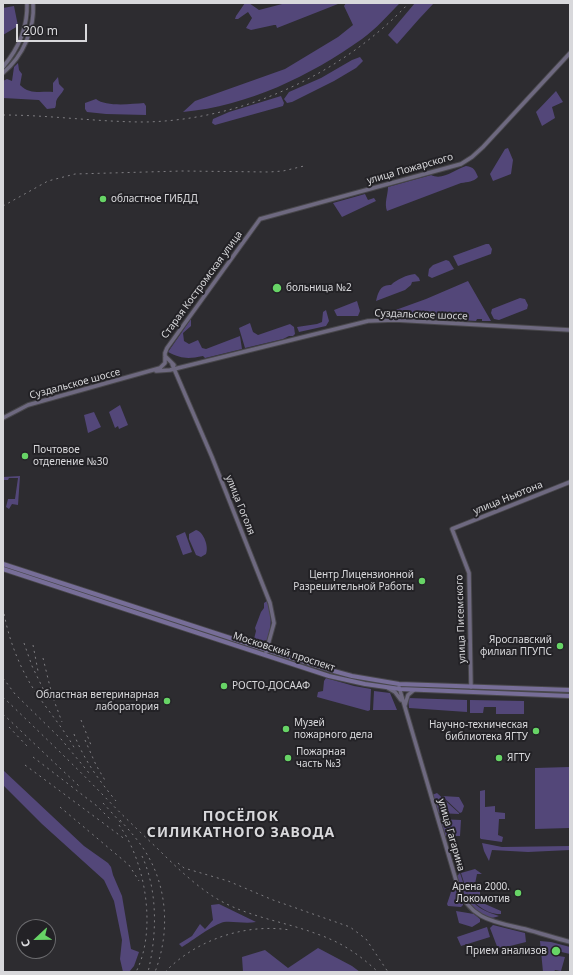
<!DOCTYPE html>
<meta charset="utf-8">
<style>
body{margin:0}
#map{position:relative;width:573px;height:975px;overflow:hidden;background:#2d2c30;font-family:"Noto Sans",sans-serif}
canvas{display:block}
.frame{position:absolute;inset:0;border:4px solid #d8d8db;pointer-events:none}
.north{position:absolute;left:16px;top:919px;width:40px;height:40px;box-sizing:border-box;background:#232226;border:1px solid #6b6b6e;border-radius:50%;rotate:248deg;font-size:11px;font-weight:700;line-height:16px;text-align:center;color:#d8d8db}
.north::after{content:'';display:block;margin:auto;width:14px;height:18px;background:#67d466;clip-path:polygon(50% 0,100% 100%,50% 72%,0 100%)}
.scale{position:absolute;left:16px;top:24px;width:71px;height:18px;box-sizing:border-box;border:2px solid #d8d8db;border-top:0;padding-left:5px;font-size:12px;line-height:14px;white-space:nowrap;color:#d8d8db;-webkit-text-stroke:3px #232226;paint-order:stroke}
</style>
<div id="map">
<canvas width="573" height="975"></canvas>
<div class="frame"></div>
<div class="north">С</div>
<div class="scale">200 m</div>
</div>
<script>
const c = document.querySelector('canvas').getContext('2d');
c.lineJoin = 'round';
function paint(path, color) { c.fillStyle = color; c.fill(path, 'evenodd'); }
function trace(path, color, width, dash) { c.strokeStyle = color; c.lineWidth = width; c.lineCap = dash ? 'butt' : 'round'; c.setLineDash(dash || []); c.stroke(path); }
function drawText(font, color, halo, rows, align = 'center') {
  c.font = font + ' "Noto Sans",sans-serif'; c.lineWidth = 4; c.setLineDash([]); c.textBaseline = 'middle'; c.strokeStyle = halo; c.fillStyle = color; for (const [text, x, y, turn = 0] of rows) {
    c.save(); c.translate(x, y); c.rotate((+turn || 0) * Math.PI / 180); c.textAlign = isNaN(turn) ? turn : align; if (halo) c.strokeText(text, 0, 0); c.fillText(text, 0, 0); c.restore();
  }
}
paint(new Path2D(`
 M245,3H249L259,10L286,3H338V4L277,28L276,25H274L251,30L246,28L252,18L248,12L238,19H235L236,16Z
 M346,3H400C388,15 376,29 362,39C310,76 248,106 183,112L195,101L285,69L338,37L353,25L344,6Z
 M415,3H434L419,19L397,44L388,35Z
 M14,6L18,26L3,35V8Z
 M360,57L363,61L356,68L334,81L292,102L287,103L284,99L289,92L321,78L352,60Z
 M18,63L19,70L22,74L20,85C30,95 41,91 53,92V83L58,77L59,84L64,89C62,94 57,97 56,102C56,104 56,106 55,108L47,109L39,100L3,98V81L7,79L12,81L14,67Z
 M556,91L563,102L552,107L555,118L542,126L536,112Z
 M281,96L284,103L283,106L215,125L212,123L213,119L229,112Z
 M96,99C106,107 131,104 144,103L146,106V115L106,114L87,112L85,109V103Z
 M508,148L513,160L511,174L493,181L490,174L505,149Z
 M466,166C474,167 475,170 478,177C473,182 468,182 461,183L387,211C384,203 388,195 388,187L431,175C443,181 455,169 466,166Z
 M365,194L368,200L374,198L376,201L342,217L333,203Z
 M486,244H489L492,249L491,254L458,266L453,256Z
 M446,260L449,261L454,269L432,278L428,276L429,269L433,265Z
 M415,274L419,278L420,281L412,282L411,285L405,290L376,301C378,293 380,284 391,285C397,279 407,275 415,274Z
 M468,281L491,321H482V319H477L476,321L391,316L390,312L426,299Z
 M520,298L525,299L528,305L527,309L499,320L494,319L491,313L492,309Z
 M357,301L360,311L358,316H337L334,310Z
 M326,310L329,321L326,326L299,332L297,327L317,324L322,322L323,312Z
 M191,319V326L183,333L184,341L189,344L198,340L202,348L206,349L240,336L242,349L205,358L203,356C188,359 182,359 168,352Z
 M250,323L253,332L258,335L290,324L294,327L295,334L293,336H289L283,339L245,348L239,328Z
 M120,405L128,425L119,429L118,426L115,428L109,412Z
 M94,412L101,427L88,433L84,415Z
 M20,476L18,505L12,504L9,509L6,507L8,499H15L18,478H9L8,480H3V477Z
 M196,530C204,532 209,547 206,554L201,557L196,555L189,539V534Z
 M185,532L192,552L183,555L176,536Z
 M267,601C272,615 272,626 267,640L262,641L254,639L256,631L255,628L261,612L264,608V603Z
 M326,678L354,686L371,689L370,710L368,711L317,697L318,692L323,691L324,681Z
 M417,687L570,692V694L417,688Z
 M374,691L390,693L397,710H373Z
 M408,698L467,700V712L409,708Z
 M470,700L524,701V714H496V707H484L483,713H470Z
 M569,767V828L535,829V768Z
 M3,770L84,846L108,863L111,867L113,875L122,896L131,949L139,952L134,966L129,972H123L120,959L122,940L114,901L104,880L42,824L3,785Z
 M485,790V807L495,806V812L505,813V819H499L498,835L503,837L502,842L481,839L480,838V791Z
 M437,793L459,813V814L437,813L432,795Z
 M442,796L459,797L464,806L462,812L460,813Z
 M439,819L461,820L460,836H445L444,834Z
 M482,843L502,847L570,846V850L528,852L492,850L489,861L484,851Z
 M475,869L482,874H477L474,889L480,891V898L485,904L501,911V914C488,915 473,904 467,892C465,886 463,879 461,873Z
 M460,873C469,900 471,907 499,916C477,926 462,892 457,876Z
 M453,886L456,888L463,903V905L461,907L448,906L447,904Z
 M219,904L256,922C245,924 234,921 224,922C214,924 192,941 182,947L179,944L192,936L200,924L205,929L213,920L211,905Z
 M456,911L474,914L480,919V922L472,927L459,923Z
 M493,925L525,933L526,942L498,949L490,928Z
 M487,927L490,937L461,946L457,937Z
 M540,941L551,942L570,947V954L553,950L552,955L565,957L561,971L555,970L554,972H543Z
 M318,948L352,966L360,972H243L242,957L265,950L288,968Z`), '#534779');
const secondary = new Path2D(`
 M3,67C19,48 28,28 27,3
 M3,73C23,56 35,29 33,3
 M165,356L174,365
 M172,364L212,457L270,603L274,623L266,652
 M156,371L170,370L368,321L395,320L570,330
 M3,418L28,405L160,368L165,363V353L167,348L260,219L461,164L472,157L483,147L570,53
 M399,687L458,887C470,920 495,922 525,929C540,933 555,938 570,942
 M471,687L469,573L452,529L570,482
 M388,688L395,692L401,700
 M405,705L408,695L414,690`);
const primary = new Path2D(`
 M3,564L267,650L330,670L352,676L399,684L570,690
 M3,569L329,676L365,684L400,689L570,696`);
trace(secondary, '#48474b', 5.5);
trace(primary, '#48474b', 6);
trace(secondary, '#6e6980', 3.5);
trace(primary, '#776e98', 4);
trace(new Path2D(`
 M3,115C50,115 97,122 145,122C243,120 342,74 409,3
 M3,206L48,181L75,174L182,171L269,172L283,171L304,166
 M3,608C7,632 15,656 27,678C40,702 61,724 75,749
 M24,643L32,666L50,703
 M33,645L38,671
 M43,658L52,695L62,722
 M3,678L15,694L61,739L89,773
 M3,697C36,729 70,761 103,795C121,814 140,832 159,850C176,867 194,884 214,897C246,917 283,921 317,934C341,942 360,955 378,972
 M3,714L79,786
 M81,720L91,745
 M9,727L27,746
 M74,734C84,760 98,779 116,801
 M85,740L96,765L106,782
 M33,757L97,806L111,820
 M25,765L126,840
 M103,803L122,824
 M60,807L129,865L139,881
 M120,820C129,830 138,840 145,851C168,887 170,933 155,972
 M119,825C146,862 157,931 136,972
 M142,856C158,891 157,935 148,972
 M178,863L184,868L228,881L273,900L350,927L366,939L388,972
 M165,972C196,940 245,923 290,930`), '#7f7e82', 1, [2, 4]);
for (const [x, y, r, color] of [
 [103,199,4,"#67d466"],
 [277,288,5,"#67d466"],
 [25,456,4,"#67d466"],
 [422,581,4,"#67d466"],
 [560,646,4,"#67d466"],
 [224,686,4,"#67d466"],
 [167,701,4,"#67d466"],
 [286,729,4,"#67d466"],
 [536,731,4,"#67d466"],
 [288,758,4,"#67d466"],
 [499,758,4,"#67d466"],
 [518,893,4,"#67d466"],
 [556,951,5,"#67d466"]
]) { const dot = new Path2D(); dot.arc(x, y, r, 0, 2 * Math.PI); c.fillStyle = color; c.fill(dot); trace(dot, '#232226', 1.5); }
drawText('10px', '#d8d8db', '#232226', [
 ["улица Пожарского",410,169,-16],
 ["Старая Костромская улица",202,285,-54],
 ["Суздальское шоссе",421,315,2],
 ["Суздальское шоссе",75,384,-15],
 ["улица Ньютона",508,498,-22],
 ["улица Гоголя",240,505,68],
 ["улица Писемского",461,619,-92],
 ["Московский проспект",284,652,18],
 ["улица Гагарина",451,835,74]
]);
drawText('10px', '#d8d8db', '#232226', [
 ["областное ГИБДД",111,199],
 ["больница №2",286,288],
 ["Почтовое",33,450],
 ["отделение №30",33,462],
 ["Центр Лицензионной",414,575,"right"],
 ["Разрешительной Работы",414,587,"right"],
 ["Ярославский",552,640,"right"],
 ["филиал ПГУПС",552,652,"right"],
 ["РОСТО-ДОСААФ",232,686],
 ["Областная ветеринарная",159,695,"right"],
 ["лаборатория",159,707,"right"],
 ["Музей",294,723],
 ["пожарного дела",294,735],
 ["Научно-техническая",528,725,"right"],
 ["библиотека ЯГТУ",528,737,"right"],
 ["Пожарная",296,752],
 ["часть №3",296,764],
 ["ЯГТУ",507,758],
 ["Арена 2000.",510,887,"right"],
 ["Локомотив",510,899,"right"],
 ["Прием анализов",547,951,"right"]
], 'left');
c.letterSpacing = '1px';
drawText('bold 14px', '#d8d8db', '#232226', [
 ["ПОСЁЛОК",241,817],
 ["СИЛИКАТНОГО ЗАВОДА",241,833]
]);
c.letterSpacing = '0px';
</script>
